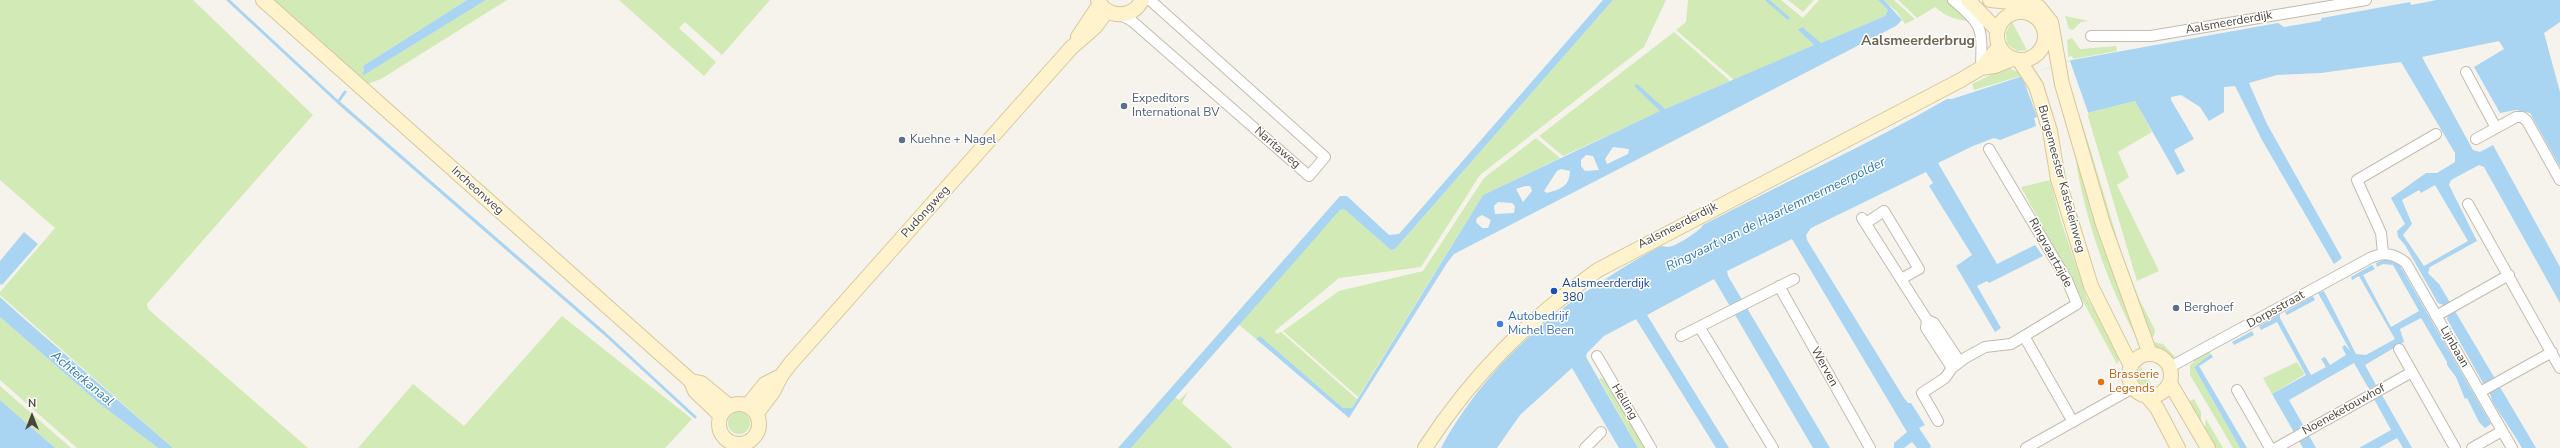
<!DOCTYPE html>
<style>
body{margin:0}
#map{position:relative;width:2560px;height:448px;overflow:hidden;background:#f6f3ec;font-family:"Nunito Sans",sans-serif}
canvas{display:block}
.north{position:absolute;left:12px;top:396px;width:40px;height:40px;-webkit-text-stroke:3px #fff;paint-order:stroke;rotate:0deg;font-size:11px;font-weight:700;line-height:16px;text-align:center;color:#4b4439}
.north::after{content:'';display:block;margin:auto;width:14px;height:18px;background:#4b4439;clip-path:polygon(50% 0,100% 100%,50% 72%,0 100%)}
</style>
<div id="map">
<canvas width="2560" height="448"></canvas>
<div class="north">N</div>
</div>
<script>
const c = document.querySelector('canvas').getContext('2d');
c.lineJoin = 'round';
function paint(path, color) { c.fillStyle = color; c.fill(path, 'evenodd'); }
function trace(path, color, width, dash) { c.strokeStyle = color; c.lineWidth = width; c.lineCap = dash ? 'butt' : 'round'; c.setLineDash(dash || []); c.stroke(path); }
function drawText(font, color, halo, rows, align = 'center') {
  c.font = font + ' "Nunito Sans",sans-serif'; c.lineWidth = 3; c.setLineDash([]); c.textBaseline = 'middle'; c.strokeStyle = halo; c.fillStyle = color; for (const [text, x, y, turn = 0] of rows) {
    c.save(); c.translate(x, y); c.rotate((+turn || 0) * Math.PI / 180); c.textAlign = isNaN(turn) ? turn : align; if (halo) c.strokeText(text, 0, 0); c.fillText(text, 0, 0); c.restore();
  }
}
paint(new Path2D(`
 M0,0H193L313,115L147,304L148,309L308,448H173L0,295V292L55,228L0,180Z
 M272,0H467L363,66L364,70L362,73H367L486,0H507L381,79L370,83L362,82Z
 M619,0H770L722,55L685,22L679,28L716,62L704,76Z
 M1613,0H1666L1644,47L1480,175L1421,267L1339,278L1275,331L1277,334L1281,332L1357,399L1352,408H1343L1260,336L1256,339L1238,324L1340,210L1344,209L1391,250L1395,249Z
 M1688,0H1781L1803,18L1819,0H1878L1888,10L1885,16L1821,43L1798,30L1814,45L1734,80L1676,30L1686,22Z
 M1788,0H1814L1803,12Z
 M1884,0H1894L1915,19L1905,24L1897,12Z
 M1898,0H1948L1974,22C1958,20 1947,18 1935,7L1917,18Z
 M2065,16L2089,21L2081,22L2073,30L2069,29Z
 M2012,22L2027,50L2017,51L2007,44L2006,32Z
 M1674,32L1730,81L1665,109L1634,86L1661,111L1563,156L1539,136Z
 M2072,38L2080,49L2116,46L2117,51L2073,59L2072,56L2068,57L2067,40Z
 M2007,67L2020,73L2021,76L1974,90L1972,84Z
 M2135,101L2152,132L2118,152L2129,177L2117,185L2159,271L2137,281L2087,113Z
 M2079,120H2081L2086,135L2121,251L2140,301L2155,330L2154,336L2149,339L2122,267Z
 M1536,138L1560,158L1483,195L1358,397L1283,331L1339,291L1423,271L1484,178Z
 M2079,155L2142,340L2138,341C2108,284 2085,221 2075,156Z
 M2050,180L2061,221L2087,298L2122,354L2117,364L2021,187Z
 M562,316L692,419L665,448H358L413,384L464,426Z
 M0,317L100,404L158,448H77L0,380Z
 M2152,342L2163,344L2176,358C2165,359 2156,352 2152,342Z
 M2209,351L2211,354L2194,367L2240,448H2233L2190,375V365L2194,362L2193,360Z
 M2297,362L2305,374L2272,394L2263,378Z
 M2141,367L2153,387C2143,388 2137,383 2136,373Z
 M1599,378L1609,380L1646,448H1638Z
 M0,386L71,448H55L0,400Z
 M1188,392L1182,403L1233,448H1131L1175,397L1179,400Z
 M2194,399L2201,412V427L2185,404Z
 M728 423a11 11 0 1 1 22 0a11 11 0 1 1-22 0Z
 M2206,419L2223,448H2211L2204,435Z`), '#d2eab5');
paint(new Path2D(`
 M467,0H486L364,75L362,73L364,70L363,66Z
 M1603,0H1613L1395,249L1391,250L1344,209L1340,210L1131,448H1118L1340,196H1347L1389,235L1399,234Z
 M1878,0H1884L1902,20L1896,26L1454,254L1447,263L1349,418L1256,339L1260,336L1343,408H1352L1483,195L1660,111L1634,86L1637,84L1665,109L1814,45L1798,30L1802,27L1821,43L1885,16L1888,10ZM1613,147L1629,149L1628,154L1607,164L1605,159ZM1586,155L1593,156L1599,170L1585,171L1581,166V160ZM1561,169L1570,171C1569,187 1561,189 1547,193L1544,191L1557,171ZM1525,186H1530L1532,191L1523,202L1516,189ZM1498,202L1512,203L1515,206L1514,213L1495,214L1494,206ZM1482,215L1491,220L1488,228H1482L1476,222L1477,218Z
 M2437,0H2560V22L2544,33L2560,92V167L2530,113L2516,110L2500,113L2474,67L2504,49L2499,41L2422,57L2473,150L2480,152L2493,145L2560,267V303L2484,167L2479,165L2451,180L2449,185L2477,241L2430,267L2428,273L2439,284L2536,448H2522C2514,434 2504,420 2495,406C2490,399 2491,392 2486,384L2483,383L2447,319L2448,314L2443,305L2438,303L2405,245L2398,237L2397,231L2405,224L2391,198L2426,173H2437L2455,162V153L2401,62L2321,73L2277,75L2249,83L2267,124L2342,258L2334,264L2262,140L2235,86L2224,87V112L2209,121L2200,107L2181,95L2171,97V100L2194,139L2174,150L2185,171L2177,175L2135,101L2087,113L2084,104L2035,119L2036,126L2000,140L1994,138L1973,146L1938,163L1997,264L2035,245L2043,256L1989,283L1987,281L1977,286L2001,328L1995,332L1956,266L1972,255L1929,186L1933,183L1926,172L1811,228L1806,235L1807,240L1904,398L1908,403H1911L1925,425L1919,428L1931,446L1930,448H1917L1912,442L1904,448H1894V443L1907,432L1792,239L1727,271L1728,276L1830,448H1813L1714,279L1647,315L1729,448H1716L1636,319L1604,336L1587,353L1586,357L1638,448H1619L1572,368L1520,415L1497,448H1441C1477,380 1539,320 1604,280C1622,268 1640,257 1659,247C1663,245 1664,247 1668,247C1675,247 1700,231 1703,225C1784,182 1868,145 1947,99H1952L2072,60L2278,23L2284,27L2320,21L2322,18L2410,2L2411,5ZM2435,185L2468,241L2424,266L2403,235L2412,224L2402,200L2419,190L2421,193Z
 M24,232L38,244L2,285L0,284V261Z
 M2383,260H2392L2399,264L2491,424L2485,428L2479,422L2467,398L2465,399L2456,377L2447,365V362L2421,318L2400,329L2404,342L2365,365L2376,385L2369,389L2354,363L2289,400L2316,448H2303L2272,394L2306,375L2277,322L2261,330L2259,326L2280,314V318L2311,375L2326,367L2321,359L2325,357L2330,365L2346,355L2342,347L2345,345L2351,352L2318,293L2324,291L2356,354L2366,355L2395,339L2359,276L2352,280L2351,277L2372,265L2375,269L2363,275L2391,327L2419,311L2393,265L2383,264L2377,267L2376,263Z
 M2313,296L2315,300L2287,315L2285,312Z
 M0,297L21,316L173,448H158L100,404L0,317Z
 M2252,331L2254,335L2234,345L2232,342Z
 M2211,354L2213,357L2199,366L2247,448H2240L2194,367Z
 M2382,395L2412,448H2403L2397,438L2379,448H2359L2391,430L2374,399Z
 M0,400L55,448H0Z`), '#a9d4f2');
paint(new Path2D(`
 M2070,61L2089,115L2086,114L2083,106L2037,120V128L2034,118L2037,117L2022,76Z`), '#f6f3ec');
trace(new Path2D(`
 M228,0L338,102L604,333L695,417
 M1767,0L1788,18
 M338,102L345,92`), '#a9d4f2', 3);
const street = new Path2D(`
 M1953,0C1984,26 1982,28 1981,68
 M1121,15L1132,21L1309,176L1325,157L1150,0
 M2091,36H2151L2366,0
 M2466,72L2496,128
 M2476,139L2516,117H2522L2527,121L2560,180
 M2468,204L2560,368
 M1862,218L1927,320L1934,323L1960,362
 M1866,223L1884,211L1919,269L1901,279
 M2383,253L2381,233L2357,180L2436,134
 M1779,286L1870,448
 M2436,316L2509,275
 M1927,320L1926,328L1952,368
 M1700,328L1773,448
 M1681,336L1794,279
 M2024,336L2073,422
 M2399,349L2412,372
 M1597,356L1651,448
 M2170,367L2372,257C2386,252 2395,254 2406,263L2512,448
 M2237,390L2270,448
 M2480,392L2552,352
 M1938,421L1922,393L1945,378L1952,368L1965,358L1985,347L2011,344L2077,304L2067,280L1989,149
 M1585,448L1601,432
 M2026,448L2133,388
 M2276,448L2412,372L2455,448
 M2472,448L2502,431`);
const secondary = new Path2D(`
 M263,0L691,381L695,391L720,415
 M1098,0C1107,19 1133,19 1142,0
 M1968,0L1997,30
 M1990,0L2032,4L2039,7L2051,22L2062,84L2103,224L2150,354
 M1997 36a24 24 0 1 1 48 0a24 24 0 1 1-48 0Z
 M1078,37L1100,4
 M2019,60L2036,86L2050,131L2058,179L2091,286L2131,366
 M1981,68L1995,66L2012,59
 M2129 375a21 21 0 1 1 42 0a21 21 0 1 1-42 0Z
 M691,381L701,383L729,406
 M2170,383L2208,448
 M2147,396L2157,408L2178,448
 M719 424a20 20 0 1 1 40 0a20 20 0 1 1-40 0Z
 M748,405L765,384L781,376
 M757,413L773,392L781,376L790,364L1071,48L1095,27L1107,11
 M1425,448C1474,373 1526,322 1598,270L1961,80L1981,68L1999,47`);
trace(street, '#c2bbae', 12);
trace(secondary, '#d6c79b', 16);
trace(street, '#fff', 10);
trace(secondary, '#fff3cd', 14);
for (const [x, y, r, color] of [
 [1124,106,4,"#5c6f8a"],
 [902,140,4,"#5c6f8a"],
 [1554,291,4,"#1a4fb4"],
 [2176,308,4,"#5c6f8a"],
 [1500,324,4,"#3f7fe0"],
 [2101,382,4,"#e8710a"]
]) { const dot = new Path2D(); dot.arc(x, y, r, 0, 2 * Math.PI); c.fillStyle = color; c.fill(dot); trace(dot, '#fff', 1.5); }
drawText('12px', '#4b4439', '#fff', [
 ["Aalsmeerderdijk",2229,23,-10],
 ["Naritaweg",1277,148,41],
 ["Burgemeester Kasteleinweg",2061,179,75],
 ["Incheonweg",477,191,42],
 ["Pudongweg",926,212,-48],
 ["Aalsmeerderdijk",1678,226,-27],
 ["Ringvaartzijde",2050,253,61],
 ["Dorpsstraat",2276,310,-29],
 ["Lijnbaan",2454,347,60],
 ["Werven",1824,367,61],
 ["Helling",1624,402,59],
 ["Noeneketouwhof",2344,410,-29]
]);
drawText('12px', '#4e5e75', '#fff', [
 ["Expeditors",1132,99],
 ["International BV",1132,113],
 ["Kuehne + Nagel",910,140],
 ["Berghoef",2184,308]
], 'left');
drawText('12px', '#164399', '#fff', [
 ["Aalsmeerderdijk",1562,284],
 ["380",1562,298]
], 'left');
drawText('12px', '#366cbe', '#fff', [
 ["Autobedrijf",1508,317],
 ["Michel Been",1508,331]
], 'left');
drawText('12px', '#c56008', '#fff', [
 ["Brasserie",2109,375],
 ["Legends",2109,389]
], 'left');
drawText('italic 13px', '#2e7ab2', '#fff', [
 ["Ringvaart van de Haarlemmermeerpolder",1776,215,-26],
 ["Achterkanaal",82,379,40]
]);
drawText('bold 14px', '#6e6250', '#fff', [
 ["Aalsmeerderbrug",1918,42]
]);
</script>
